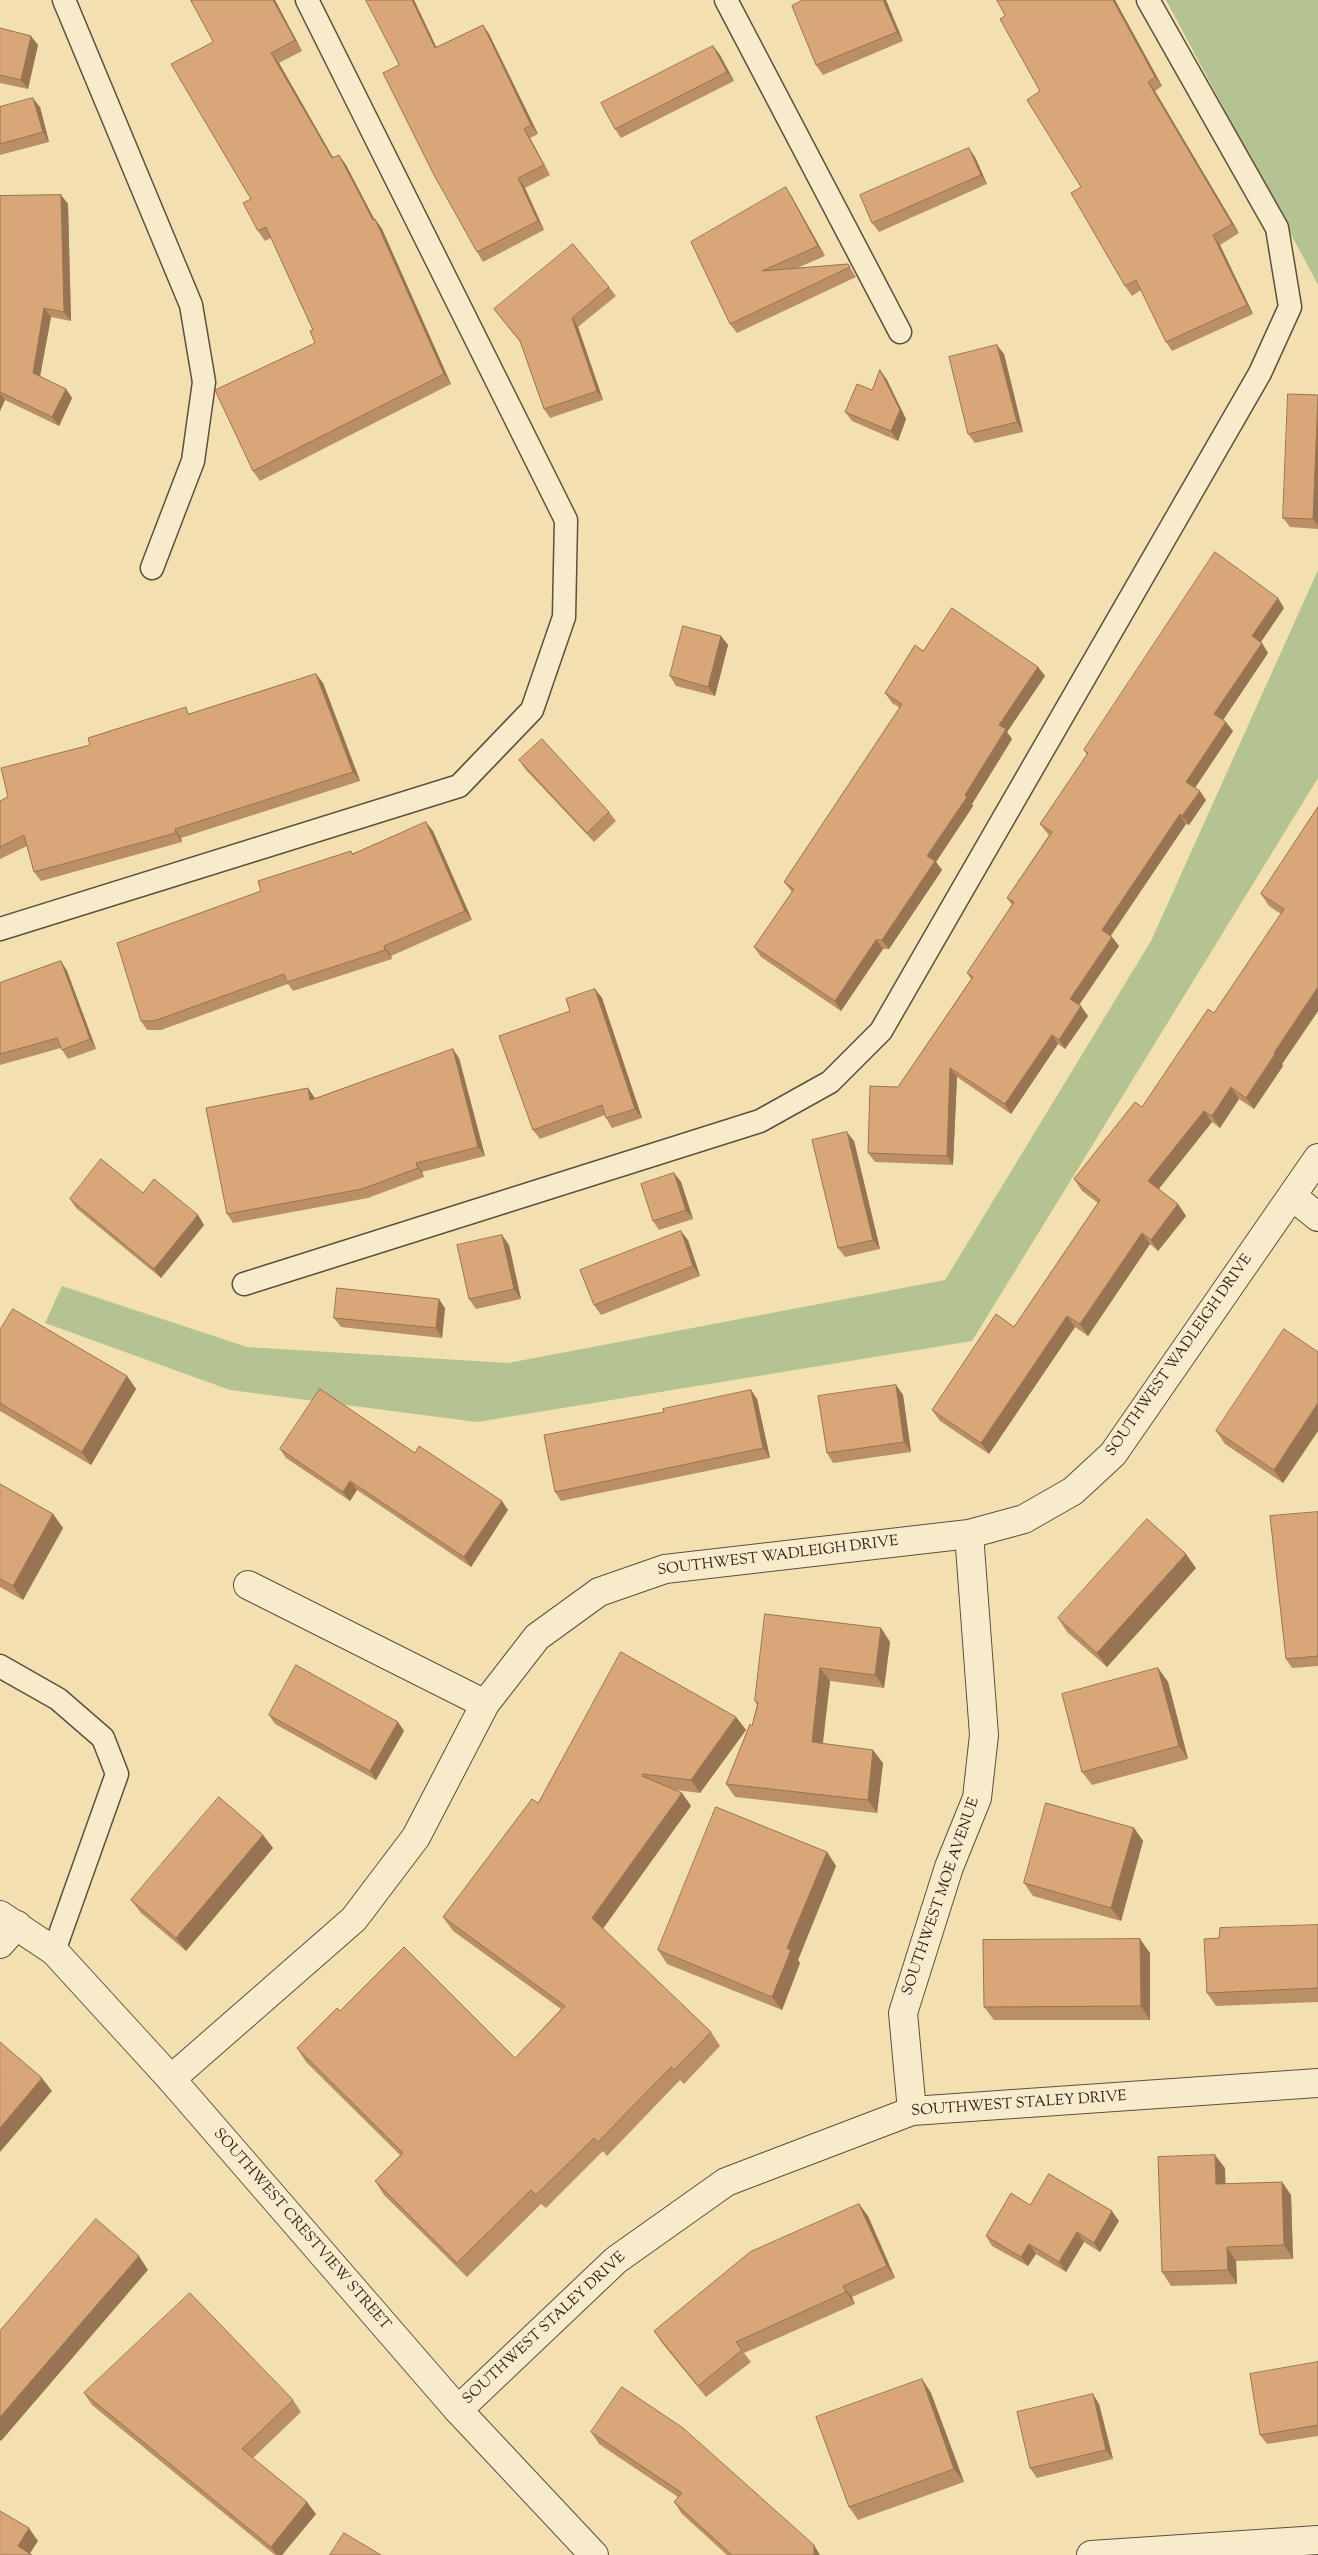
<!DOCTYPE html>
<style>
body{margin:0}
canvas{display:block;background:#f3e0b1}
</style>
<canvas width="1318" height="2555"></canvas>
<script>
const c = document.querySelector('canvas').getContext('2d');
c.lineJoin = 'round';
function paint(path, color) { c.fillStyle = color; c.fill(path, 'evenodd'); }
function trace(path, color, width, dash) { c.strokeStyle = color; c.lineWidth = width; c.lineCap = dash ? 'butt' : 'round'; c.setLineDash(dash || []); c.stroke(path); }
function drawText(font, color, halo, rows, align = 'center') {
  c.font = font + ' "Sorts Mill Goudy",serif'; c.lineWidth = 5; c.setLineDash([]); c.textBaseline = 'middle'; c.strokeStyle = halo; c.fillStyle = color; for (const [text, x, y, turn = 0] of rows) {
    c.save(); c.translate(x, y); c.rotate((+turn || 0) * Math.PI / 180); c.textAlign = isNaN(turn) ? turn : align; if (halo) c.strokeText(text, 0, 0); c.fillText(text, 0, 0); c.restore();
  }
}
paint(new Path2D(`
 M1166,0H1318V285Z
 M1318,570V778L972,1341L477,1422L230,1390L45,1323L62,1286L247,1347L508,1363L945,1280L1151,941Z`), '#b5c390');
const service = new Path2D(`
 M64,0L191,305L204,382L193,461L152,568
 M726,0L900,332
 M0,929L459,786L532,710L564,617L566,520L307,0
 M244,1284L760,1121L830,1082L881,1031L1260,373L1290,307L1277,228L1148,0
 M0,1666L58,1699L103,1738L117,1774L54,1951`);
const minor = new Path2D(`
 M1292,1196L1318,1217
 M248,1585L485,1704
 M0,1944L17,1925
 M171,2079L354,1919L416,1837L485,1704L537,1637L599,1592L665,1569L969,1534L1024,1519L1073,1491L1113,1454L1318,1158
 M912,2111L903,2013L949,1867L977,1798L984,1735L969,1534
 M458,2410L616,2260L726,2182L912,2111L1318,2083
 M1091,2555L1318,2540`);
const tertiary = new Path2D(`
 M0,1915L54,1951L171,2079L458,2410L594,2555`);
trace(service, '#5e4f3f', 25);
trace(minor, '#5e4f3f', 30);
trace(tertiary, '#5e4f3f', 30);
trace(service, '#f7ebcc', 22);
trace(minor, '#f7ebcc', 28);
trace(tertiary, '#f7ebcc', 28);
paint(new Path2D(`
 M191,0H275L302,51L279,63L333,158L339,155L346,165L374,219H375L382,229L451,384L260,481L253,471L315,343L313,330L271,238L265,241L258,231L213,42Z
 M414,0L436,47L483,25L489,34L538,134L530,138L550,175L525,188L544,230L483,262L477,252L399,65Z
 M886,0L903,41L823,75L816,65Z
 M1115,0L1162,86L1155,91L1239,233L1220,245L1253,314L1172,351L1166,342L1141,290L1132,296L1125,286L1040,91L1005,16Z
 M0,28L38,45L28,89L0,83Z
 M713,46L720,55L734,81L621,138L615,129Z
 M0,107H40L49,142L0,155Z
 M975,157L987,184L879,232L872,223Z
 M61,195L68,204L71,321L51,317L40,376L66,389L72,398L59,426L5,400L0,411V196Z
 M792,197L825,256L797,268L848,264L856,277L737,333L730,324Z
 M609,287L616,296L578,327L603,400L550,418L544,409L521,343L501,318L494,309Z
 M1004,354L1023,432L975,443L968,434Z
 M880,370L887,380L906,419L898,441L852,421L845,412L872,390Z
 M1318,395V529L1290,527L1283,518Z
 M1284,608L1261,642L1268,653L1223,720L1233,731L1195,787L1206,800L1189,825L1186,824L1111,936L1119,946L1079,1005L1088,1016L1065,1049L1058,1044L1011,1114L957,1077L953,1165L875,1162L868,1153L898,1087L971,979L967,973L1012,905L1007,898L1049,835L1047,833L1040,824L1087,755L1084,750Z
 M721,636L728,645L715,696L676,686L670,676Z
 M923,651L1038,667L1045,676L1007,732L1012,739L972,804L973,806L936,862L942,870L889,949H883L841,1011L761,957L754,947L792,892L784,882L900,708L892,703L885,693Z
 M316,674L323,683L360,781L181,838L182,842L41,881L34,872L27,846L0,859V801L8,797L90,745Z
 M519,760L609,812L616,821L594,842L526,770Z
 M1318,807V1011L1282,1064L1283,1066L1254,1109L1239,1099L1220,1128L1212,1122L1159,1189L1178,1204L1186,1216L1158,1251L1150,1244L1088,1336L1075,1327L989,1454L940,1421L932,1410L1014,1327L1098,1203L1082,1191L1074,1179L1142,1107L1214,1013L1281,914L1269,906L1261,894Z
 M433,831L472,920L391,956L392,959L293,991L288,984L161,1030H147L141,1021L261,891L353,853Z
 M61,961L67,971L96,1049L68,1059L61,1048L0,1065V983Z
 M595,989L602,998L642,1118L612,1128L606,1118L605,1115L540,1139L533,1130L570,1011Z
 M459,1058L485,1156L422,1172L424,1177L368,1198L233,1223L227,1214L308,1088L315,1098Z
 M854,1141L880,1249L845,1257L838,1248Z
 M674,1173L681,1182L693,1219L659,1230L653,1221Z
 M143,1193L198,1215L204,1225L161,1278L76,1208L70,1199Z
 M502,1235L509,1245L521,1299L476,1309L469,1299Z
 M688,1240L700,1276L601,1315L594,1305Z
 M445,1308L442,1338L341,1327L334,1318Z
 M0,1330L127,1376L136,1389L91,1465L0,1411Z
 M1318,1352V1431L1283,1483L1225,1444L1216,1431Z
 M896,1385L903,1395L911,1452L833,1463L827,1453Z
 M751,1390L757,1399L770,1458L561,1501L555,1492L664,1412Z
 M280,1449L415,1453L508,1510L471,1567L357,1490L350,1501L286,1458Z
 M0,1484L53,1514L63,1528L23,1600L0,1587Z
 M1318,1512V1666L1292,1668L1286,1659Z
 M1196,1568L1107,1667L1067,1632L1058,1618Z
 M881,1628L890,1642L884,1688L830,1681L823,1744L883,1763L877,1813L735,1797L726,1784L752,1726L757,1705L755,1701Z
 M1158,1668L1168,1682L1188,1759L1092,1785L1082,1772Z
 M269,1715L398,1722L404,1731L376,1780L275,1724Z
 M736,1717L746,1730L700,1793L676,1790L682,1793L691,1806L603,1929L711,2032L720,2046L684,2084L680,2080L607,2156L603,2151L546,2208L541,2204L467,2277L384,2195L375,2181L400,2155L306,2062L297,2048L340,2011L515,2058L561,2009L453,1931L443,1917L538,1803Z
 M1134,1828L1143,1841L1121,1921L1033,1896L1024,1883Z
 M263,1835L273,1848L186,1951L141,1913L131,1900Z
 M827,1852L836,1866L798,1960L800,1963L782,2010L667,1964L658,1950Z
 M1318,1925V2002L1216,2006L1207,1993L1219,1938Z
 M1150,1953V2020H994L984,2007Z
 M1225,2168V2184L1282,2182L1291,2195L1293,2259L1236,2261L1237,2284L1171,2286L1162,2272Z
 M859,2204L868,2216L895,2278L852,2297L855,2304L744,2353L751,2362L706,2397L662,2343L654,2331Z
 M1030,2205L1119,2221L1100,2252L1084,2242L1066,2272L1036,2254L1028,2266L992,2246L986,2236Z
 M1318,2362V2436L1267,2444L1260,2435Z
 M922,2379L931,2393L964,2482L858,2520L849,2507Z
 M84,2393L293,2400L301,2412L253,2458L316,2514L282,2555H275L92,2405Z
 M1099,2404L1113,2459L1037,2478L1030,2468Z
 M591,2432L820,2555H727L682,2514L674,2502L678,2497L599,2444Z`), '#bb8f66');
paint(new Path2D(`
 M273,0H275L302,51L295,40Z
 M412,0H414L441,57L435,48Z
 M883,0H886L903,41L897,32Z
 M1113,0H1115L1162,86L1155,77Z
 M483,25L489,34L538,134L531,125Z
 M31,36L38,45L28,89L21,80Z
 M713,46L720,55L734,81L727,72Z
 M271,53L279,63L339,168L332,158Z
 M1148,82L1155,91L1239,233L1232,224Z
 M33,98L40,107L49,142L43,132Z
 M524,129L530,138L550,175L544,165Z
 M969,148L975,157L987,184L981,175Z
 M339,155L346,165L380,230L373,220Z
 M518,178L525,188L544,230L538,221Z
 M786,187L792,197L825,256L818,246Z
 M61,195L68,204L71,321L64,312Z
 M375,219L382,229L451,384L444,374Z
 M1213,235L1220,245L1253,314L1247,305Z
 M44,308L51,317L39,382L33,373Z
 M572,318L578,327L603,400L597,391Z
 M997,345L1004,354L1023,432L1017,422Z
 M880,370L887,380L906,419L898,441L891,431Z
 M66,389L72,398L59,426L52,417Z
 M0,393L5,400L0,411Z
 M1318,408V526L1313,519Z
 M1278,598L1284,608L1258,646L1252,636Z
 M721,636L728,645L715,696L708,687Z
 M1262,643L1268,653L1221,723L1214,714Z
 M1038,667L1045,676L1007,732L1012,739L972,804L973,806L936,862L942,870L889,949L882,940L927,856L965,795L999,725Z
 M316,674L323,683L360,781L353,772Z
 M1226,722L1233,731L1193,791L1186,782Z
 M1200,791L1206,800L1189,825L1182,816Z
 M1180,814L1186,824L1108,939L1102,930Z
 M426,822L433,831L472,920L465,911Z
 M175,829L181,838L182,842L176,833Z
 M1112,937L1119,946L1077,1008L1070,999Z
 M876,940L883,949L841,1011L835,1001Z
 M384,946L391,956L392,959L385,950Z
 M61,961L67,971L96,1049L90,1039Z
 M1318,987V1011L1282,1064L1283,1066L1254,1109L1246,1098L1274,1053Z
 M595,989L602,998L642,1118L635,1109Z
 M1081,1006L1088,1016L1065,1049L1059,1040Z
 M1052,1035L1058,1044L1011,1114L1005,1104Z
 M453,1049L459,1058L485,1156L478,1147Z
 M950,1068L957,1077L953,1165L947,1156Z
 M1231,1087L1239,1099L1220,1128L1212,1116Z
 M308,1088L314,1097L317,1109L310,1100Z
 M1204,1111L1212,1122L1156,1192L1148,1181Z
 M847,1132L854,1141L880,1249L873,1240Z
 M416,1163L422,1172L424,1177L418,1168Z
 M674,1173L681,1182L693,1219L686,1210Z
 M1178,1204L1186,1216L1158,1251L1151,1240Z
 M198,1215L204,1225L161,1278L154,1269Z
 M681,1231L688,1240L700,1276L693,1266Z
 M1142,1233L1150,1244L1088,1336L1080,1324Z
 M502,1235L509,1245L521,1299L514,1289Z
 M439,1299L445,1308L442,1338L436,1328Z
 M1067,1316L1075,1327L989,1454L981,1443Z
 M127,1376L136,1389L91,1465L82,1452Z
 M896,1385L903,1395L911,1452L904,1442Z
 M751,1390L757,1399L770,1458L763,1448Z
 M1318,1403V1431L1283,1483L1274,1470Z
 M350,1481L357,1490L350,1501L343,1492Z
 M502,1501L508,1510L471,1567L464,1557Z
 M53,1514L63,1528L23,1600L13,1586Z
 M1186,1554L1196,1568L1107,1667L1097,1653Z
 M881,1628L890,1642L884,1688L875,1675Z
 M820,1668L830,1681L821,1756L812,1742Z
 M1158,1668L1168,1682L1188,1759L1179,1746Z
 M736,1717L746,1730L700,1793L691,1780Z
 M398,1722L404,1731L376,1780L370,1771Z
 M873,1750L883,1763L877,1813L868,1800Z
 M682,1793L691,1806L601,1931L592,1918Z
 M1134,1828L1143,1841L1121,1921L1111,1908Z
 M263,1835L273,1848L186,1951L176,1938Z
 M827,1852L836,1866L798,1960L800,1963L782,2010L772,1997L787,1948Z
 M1140,1939L1150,1953V2020L1141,2006Z
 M42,2078L52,2091L0,2152V2128Z
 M1215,2155L1225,2168L1226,2197L1216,2184Z
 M1282,2182L1291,2195L1293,2259L1284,2245Z
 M859,2204L868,2216L895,2278L887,2266Z
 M1112,2211L1119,2221L1100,2252L1094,2243Z
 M1077,2232L1084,2242L1066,2272L1059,2262Z
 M1029,2244L1036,2254L1028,2266L1021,2257Z
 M1227,2247L1236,2261L1237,2284L1228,2270Z
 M139,2256L148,2270L1,2441L0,2440V2417Z
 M843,2286L852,2297L855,2304L846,2292Z
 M922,2379L931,2393L964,2482L954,2469Z
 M1093,2394L1099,2404L1113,2459L1106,2450Z
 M307,2502L316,2514L282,2555H277L271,2547Z
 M29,2528L38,2541L29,2555L18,2546Z
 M814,2545L820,2555H814Z`), '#987453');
const building = new Path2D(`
 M191,0H273L295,40L271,53L332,158L339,155L373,220L375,219L444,374L253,471L215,390L315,343L310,331L313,330L266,227L258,231L243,203L251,199L171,64L213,42Z
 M366,0H412L435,48L483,25L531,125L524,129L544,165L518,178L538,221L477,252L434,175L383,73L399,65Z
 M803,0H883L897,32L816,65L792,6Z
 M997,0H1113L1155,77L1148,82L1232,224L1213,235L1247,305L1166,342L1136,280L1125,286L1071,193L1081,187L1027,100L1040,91L1000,19L1005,16Z
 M0,28L31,36L21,80L0,75Z
 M713,46L727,72L615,129L601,103Z
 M33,98L43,132L0,144V107Z
 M969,148L981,175L872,223L860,195Z
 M786,187L818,246L762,271L848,264L850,267L730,324L691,242Z
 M61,195L64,312L44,308L33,373L66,389L52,417L0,392V196Z
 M573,244L609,287L572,318L597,391L544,409L520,341L494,309Z
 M997,345L1017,422L968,434L949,357Z
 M880,370L900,410L891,431L845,412L857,384L872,390Z
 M1288,394L1318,395L1313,519L1283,518Z
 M1215,552L1278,598L1252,636L1262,643L1214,714L1226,722L1186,782L1200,791L1182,816L1180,814L1102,930L1112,937L1070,999L1081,1006L1059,1040L1052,1035L1005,1104L950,1068L947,1156L868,1153L870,1086L898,1087L973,977L967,973L1014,902L1007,898L1052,832L1040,824L1088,753L1084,750Z
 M952,608L1038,667L999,725L1006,729L965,795L967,797L927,856L935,861L882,940H876L835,1001L754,947L794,889L784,882L902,704L885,693L915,645L923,651Z
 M683,626L721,636L708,687L670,676Z
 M316,674L353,772L175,829L176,833L34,872L24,835L0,847V801L8,797L1,768L90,745L88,738L186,707L188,714Z
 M542,739L609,812L587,833L519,760Z
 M1318,807V987L1274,1053L1275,1054L1246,1098L1231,1087L1212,1116L1204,1111L1148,1181L1178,1204L1151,1240L1142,1233L1080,1324L1067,1316L981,1443L932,1410L996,1314L1014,1327L1100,1200L1074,1179L1135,1102L1142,1107L1208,1009L1214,1013L1284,909L1261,894Z
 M426,822L465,911L384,946L385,950L287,982L284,974L154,1021H141L117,943L261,891L258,881L351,851L352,854Z
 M61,961L90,1039L62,1050L57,1038L0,1054V983Z
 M595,989L635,1109L606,1118L602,1105L533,1130L499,1036L570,1011L566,999Z
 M453,1049L478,1147L416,1163L418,1168L362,1189L227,1214L206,1108L308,1088L310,1100Z
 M847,1132L873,1240L838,1248L812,1140Z
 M101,1159L143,1193L154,1179L198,1215L154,1269L70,1199Z
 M674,1173L686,1210L653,1221L641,1184Z
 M681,1231L693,1266L594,1305L580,1270Z
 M502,1235L514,1289L469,1299L457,1245Z
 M337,1288L439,1299L436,1328L334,1318Z
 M13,1309L127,1376L82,1452L0,1403V1330Z
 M1284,1329L1318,1352V1403L1274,1470L1216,1431Z
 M896,1385L904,1442L827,1453L818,1396Z
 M320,1389L415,1453L419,1446L502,1501L464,1557L350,1481L343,1492L280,1449Z
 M751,1390L763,1448L555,1492L544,1435L664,1412L663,1409Z
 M0,1484L53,1514L13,1586L0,1579Z
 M1318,1512V1656L1286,1659L1270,1516Z
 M1147,1519L1186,1554L1097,1653L1058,1618Z
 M765,1614L881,1628L875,1675L820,1668L812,1742L873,1750L868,1800L726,1784L750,1724L752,1726L758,1703L755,1701Z
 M621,1652L736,1717L691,1780L643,1774L642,1776L682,1793L592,1918L711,2032L674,2070L671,2067L598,2142L594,2138L536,2195L531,2190L457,2263L375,2181L403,2153L297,2048L337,2008L340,2011L404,1947L515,2058L565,2006L443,1917L532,1799L538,1803Z
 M296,1665L398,1722L370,1771L269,1715Z
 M1158,1668L1179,1746L1082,1772L1062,1694Z
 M219,1797L263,1835L176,1938L131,1900Z
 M1046,1803L1134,1828L1111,1908L1024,1883Z
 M716,1807L827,1852L787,1948L791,1950L772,1997L658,1950Z
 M1318,1925V1988L1207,1993L1204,1939L1219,1938L1220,1928Z
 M1140,1939L1141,2006L984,2007L983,1940Z
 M0,2042L42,2078L0,2128Z
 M1215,2155L1216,2184L1282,2182L1284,2245L1227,2247L1228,2270L1162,2272L1158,2157Z
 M1049,2174L1112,2211L1094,2243L1077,2232L1059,2262L1029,2244L1021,2257L986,2236L1011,2193L1030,2205Z
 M859,2204L887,2266L843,2286L846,2292L736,2342L742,2350L698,2386L654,2331L750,2252Z
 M96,2219L139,2256L0,2417V2331Z
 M190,2293L293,2400L242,2449L307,2502L271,2547L84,2393Z
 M1318,2362V2425L1260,2435L1250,2374Z
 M922,2379L954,2469L849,2507L816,2417Z
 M622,2387L683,2428L814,2545V2555H732L674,2502L682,2493L591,2432Z
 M1093,2394L1106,2450L1030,2468L1017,2412Z
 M0,2511L29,2528L18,2546L32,2555H0Z
 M344,2533L381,2555H330Z`);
paint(building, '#d9a677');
trace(building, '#987453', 1);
drawText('15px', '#2c1f19', '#f7ebcc', [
 ["SOUTHWEST WADLEIGH DRIVE",1180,1356,-55],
 ["SOUTHWEST WADLEIGH DRIVE",778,1557,-7],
 ["SOUTHWEST MOE AVENUE",942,1897,-71],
 ["SOUTHWEST STALEY DRIVE",1019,2105,-4],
 ["SOUTHWEST CRESTVIEW STREET",301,2230,49],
 ["SOUTHWEST STALEY DRIVE",545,2329,-43]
]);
</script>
